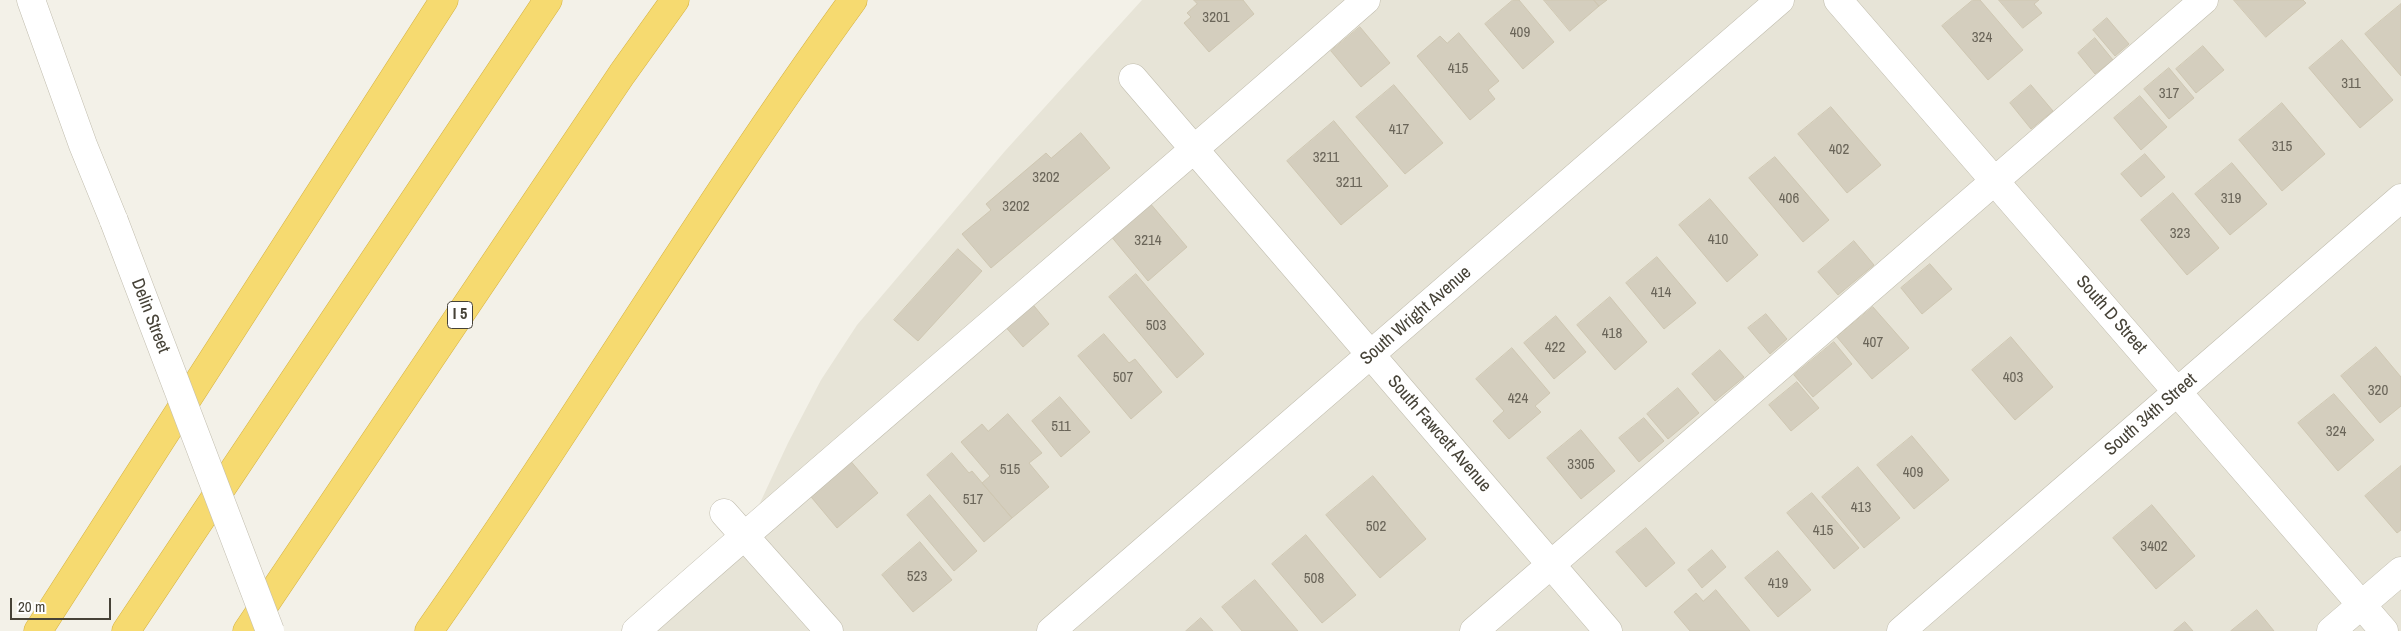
<!DOCTYPE html>
<style>
body{margin:0}
#map{position:relative;width:2401px;height:631px;overflow:hidden;background:#f3f1e8;font-family:"Archivo Narrow",sans-serif}
canvas{display:block}
.scale{position:absolute;left:10px;top:598px;width:101px;height:22px;box-sizing:border-box;border:2px solid #464237;border-top:0;padding-left:6px;font-size:15px;line-height:18px;white-space:nowrap;color:#464237;-webkit-text-stroke:4px #fff;paint-order:stroke}
</style>
<div id="map">
<canvas width="2401" height="631"></canvas>
<div class="scale">20 m</div>
</div>
<script>
const c = document.querySelector('canvas').getContext('2d');
c.lineJoin = 'round';
function paint(path, color) { c.fillStyle = color; c.fill(path, 'evenodd'); }
function trace(path, color, width, dash) { c.strokeStyle = color; c.lineWidth = width; c.lineCap = dash ? 'butt' : 'round'; c.setLineDash(dash || []); c.stroke(path); }
function drawText(font, color, halo, rows, align = 'center') {
  c.font = font + ' "Archivo Narrow",sans-serif'; c.lineWidth = 4; c.setLineDash([]); c.textBaseline = 'middle'; c.strokeStyle = halo; c.fillStyle = color; for (const [text, x, y, turn = 0] of rows) {
    c.save(); c.translate(x, y); c.rotate((+turn || 0) * Math.PI / 180); c.textAlign = isNaN(turn) ? turn : align; if (halo) c.strokeText(text, 0, 0); c.fillText(text, 0, 0); c.restore();
  }
}
paint(new Path2D(`
 M1142,0H2401V631H636L745,535L788,443L821,380L857,325L1005,151Z`), '#e7e4d7');
const building = new Path2D(`
 M1194,0H1243L1254,14L1209,52L1184,23L1191,17L1187,13L1197,4Z
 M1513,0H1519L1554,42L1523,69L1485,24Z
 M1544,0H1594L1599,6L1570,31Z
 M1594,0H1607L1599,6Z
 M1973,0H1980L2023,50L1988,80L1942,26Z
 M1999,0H2039L2034,4L2042,13L2023,28Z
 M2234,0H2303L2306,3L2266,37Z
 M2401,4V76L2365,34Z
 M2107,18L2129,44L2115,56L2093,30Z
 M1360,27L1390,63L1361,87L1331,51Z
 M1459,33L1499,81L1488,90L1495,99L1470,120L1417,56L1440,36L1447,43Z
 M2095,38L2113,60L2095,74L2078,53Z
 M2342,40L2393,100L2360,128L2309,68Z
 M2203,46L2224,70L2196,93L2176,69Z
 M2169,68L2194,98L2169,119L2144,89Z
 M1394,85L1443,143L1405,174L1356,117Z
 M2031,85L2053,111L2031,129L2010,103Z
 M2140,96L2167,127L2141,150L2114,118Z
 M2282,103L2325,154L2282,191L2239,140Z
 M1831,107L1881,165L1847,193L1798,134Z
 M1334,121L1388,186L1341,225L1287,161Z
 M1081,133L1110,168L991,268L962,234L991,210L986,204L1046,153L1051,158Z
 M2145,154L2165,177L2141,197L2121,174Z
 M1775,157L1829,220L1803,242L1749,178Z
 M2232,163L2267,204L2230,235L2195,194Z
 M2173,193L2219,248L2187,275L2141,220Z
 M1710,199L1758,255L1727,282L1679,225Z
 M1149,202L1187,247L1148,281L1110,235Z
 M1854,241L1874,265L1838,295L1818,272Z
 M958,249L982,271L918,341L894,320Z
 M1657,257L1696,303L1664,329L1626,283Z
 M1930,264L1952,289L1922,314L1901,288Z
 M1136,274L1204,354L1177,378L1109,297Z
 M1610,297L1647,342L1615,370L1577,325Z
 M1030,301L1049,324L1023,347L1003,324Z
 M1873,307L1909,348L1872,379L1837,337Z
 M1766,314L1787,339L1770,354L1748,328Z
 M1556,316L1586,352L1554,379L1524,343Z
 M1104,334L1129,363L1135,359L1162,392L1131,419L1078,356Z
 M2011,337L2053,387L2015,420L1972,370Z
 M1834,342L1852,364L1813,397L1794,375Z
 M2376,347L2401,377V406L2380,423L2341,376Z
 M1512,348L1550,393L1535,406L1541,412L1509,439L1493,421L1504,411L1476,379Z
 M1720,350L1744,377L1715,401L1692,374Z
 M1797,382L1819,408L1791,431L1769,405Z
 M1678,388L1699,413L1668,439L1647,414Z
 M2334,394L2374,440L2338,471L2298,423Z
 M1060,397L1090,432L1061,457L1032,421Z
 M1008,414L1042,453L1029,463L1049,487L1012,518L982,483L990,476L961,442L982,424L988,431Z
 M1644,418L1664,441L1639,462L1619,438Z
 M1581,430L1615,471L1581,499L1547,458Z
 M1912,436L1949,480L1914,509L1877,465Z
 M952,453L969,473L972,471L1012,518L984,542L927,475Z
 M848,458L878,493L837,528L807,492Z
 M2401,466V530L2397,533L2365,496Z
 M1858,467L1900,518L1864,548L1822,497Z
 M1373,476L1426,539L1380,578L1326,515Z
 M1812,493L1859,548L1834,569L1787,513Z
 M930,495L977,551L954,571L907,515Z
 M2152,505L2195,556L2156,589L2113,538Z
 M1646,528L1675,563L1646,587L1616,552Z
 M1306,535L1356,595L1322,623L1272,564Z
 M920,542L952,580L913,612L882,575Z
 M1712,550L1726,567L1702,588L1688,570Z
 M1778,551L1811,590L1778,617L1745,578Z
 M1255,580L1298,631H1242L1222,607Z
 M1716,590L1750,631H1690L1674,612L1696,593L1703,601Z
 M2257,610L2274,631H2231Z
 M1201,618L1213,631H1186Z
 M2185,622L2193,631H2174Z`);
paint(building, '#d4cebe');
trace(building, '#cfc7b2', 1);
const minor = new Path2D(`
 M31,0L83,145L114,221
 M1838,0L2384,631
 M1133,78L1608,631
 M724,513L829,631
 M636,631C877,418 1124,212 1366,0
 M1051,631L1780,0
 M1474,631L2204,0
 M1901,631L2401,198
 M2331,631L2401,571`);
const highway = new Path2D(`
 M38,631L444,0
 M126,631L548,0
 M247,631L622,74L675,0
 M429,631C575,424 704,205 853,0`);
trace(minor, '#c1bdae', 29);
trace(highway, '#d5b140', 29);
trace(minor, '#fff', 28);
trace(highway, '#f6da70', 28);
const minorBridge = new Path2D(`
 M114,221L270,631`);
trace(minorBridge, '#c1bdae', 29, []);
trace(minorBridge, '#fff', 28);
drawText('15px', '#6a6559', null, [
 ["3201",1216,18],
 ["409",1520,33],
 ["324",1982,38],
 ["415",1458,69],
 ["311",2351,84],
 ["317",2169,94],
 ["417",1399,130],
 ["315",2282,147],
 ["402",1839,150],
 ["3211",1326,158],
 ["3202",1046,178],
 ["3211",1349,183],
 ["406",1789,199],
 ["319",2231,199],
 ["3202",1016,207],
 ["323",2180,234],
 ["410",1718,240],
 ["3214",1148,241],
 ["414",1661,293],
 ["503",1156,326],
 ["418",1612,334],
 ["407",1873,343],
 ["422",1555,348],
 ["507",1123,378],
 ["403",2013,378],
 ["320",2378,391],
 ["424",1518,399],
 ["511",1061,427],
 ["324",2336,432],
 ["3305",1581,465],
 ["515",1010,470],
 ["409",1913,473],
 ["517",973,500],
 ["413",1861,508],
 ["502",1376,527],
 ["415",1823,531],
 ["3402",2154,547],
 ["523",917,577],
 ["508",1314,579],
 ["419",1778,584]
]);
for (const [x, y, w] of [
 [460,315,25]
]) { const box = new Path2D(); box.roundRect(x - w / 2, y - 13.5, w, 27, 4); c.fillStyle = '#fff'; c.fill(box); trace(box, '#464237', 1); }
drawText('bold 16px', '#464237', null, [
 ["I 5",460,315]
]);
drawText('18px', '#464237', '#fff', [
 ["South D Street",2111,315,49],
 ["Delin Street",150,316,69],
 ["South Wright Avenue",1416,316,-41],
 ["South 34th Street",2151,415,-41],
 ["South Fawcett Avenue",1439,434,49]
]);
</script>
